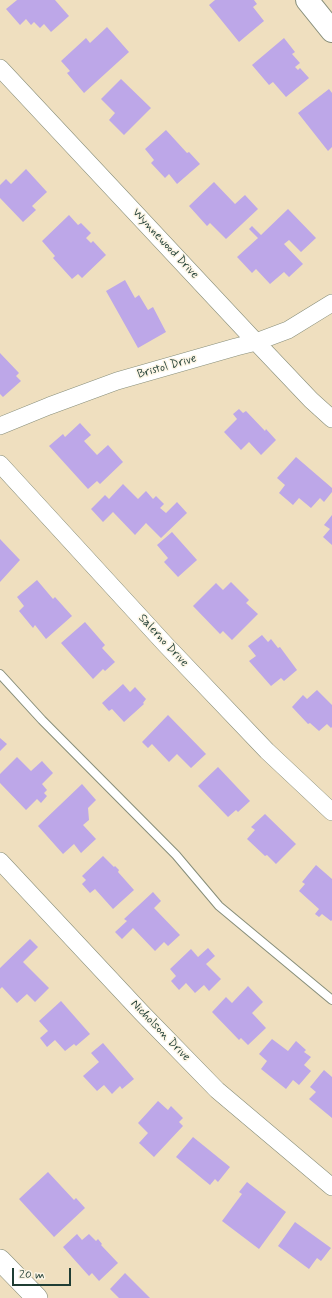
<!DOCTYPE html>
<style>
body{margin:0}
#map{position:relative;width:332px;height:1298px;overflow:hidden;background:#efdfbf;font-family:Mynerve,sans-serif}
canvas{display:block}
.scale{position:absolute;left:12px;top:1268px;width:59px;height:18px;box-sizing:border-box;border:2px solid #1f3d34;border-top:0;padding-left:5px;font-size:12px;line-height:14px;white-space:nowrap;color:#1f3d34;-webkit-text-stroke:3px #fcf5e5;paint-order:stroke}
</style>
<div id="map">
<canvas width="332" height="1298"></canvas>
<div class="scale">20 m</div>
</div>
<script>
const c = document.querySelector('canvas').getContext('2d');
c.lineJoin = 'round';
function paint(path, color) { c.fillStyle = color; c.fill(path, 'evenodd'); }
function trace(path, color, width, dash) { c.strokeStyle = color; c.lineWidth = width; c.lineCap = dash ? 'butt' : 'round'; c.setLineDash(dash || []); c.stroke(path); }
function drawText(font, color, halo, rows, align = 'center') {
  c.font = font + ' Mynerve,sans-serif'; c.lineWidth = 3; c.setLineDash([]); c.textBaseline = 'middle'; c.strokeStyle = halo; c.fillStyle = color; for (const [text, x, y, turn = 0] of rows) {
    c.save(); c.translate(x, y); c.rotate((+turn || 0) * Math.PI / 180); c.textAlign = isNaN(turn) ? turn : align; if (halo) c.strokeText(text, 0, 0); c.fillText(text, 0, 0); c.restore();
  }
}
paint(new Path2D(`
 M17,0H55L69,16L51,32L44,24L40,28L34,22L31,25L26,19L20,25L6,9Z
 M215,0H254L257,4L253,7L264,21L239,42L209,5Z
 M107,27L129,52L84,93L67,73L70,71L61,61L86,38L90,43Z
 M284,38L295,52L292,54L300,63L295,67L298,70L300,68L309,78L286,97L273,82L269,85L252,65Z
 M121,79L151,108L124,135L109,120L115,113L101,99Z
 M329,89L332,93V147L328,151L298,113Z
 M166,130L187,153L189,152L200,164L177,184L169,174L165,178L151,163L154,160L145,149Z
 M26,169L47,192L32,206L36,210L23,222L0,198V185L6,179L11,184Z
 M214,182L235,204L245,195L258,209L226,239L210,223L207,226L189,206Z
 M288,209L316,238L301,252L289,240L284,244L303,264L289,277L284,272L270,284L256,269L252,273L237,257L258,238L249,229L252,226L261,235Z
 M69,215L78,225L81,223L91,233L86,238L91,243L93,241L106,255L82,278L78,274L72,279L53,258L55,256L42,241Z
 M125,280L135,298L139,295L148,310L153,307L166,332L138,348L106,291Z
 M0,353L19,373L16,376L21,381L3,397L0,394Z
 M239,409L243,413L246,411L265,431L266,429L276,440L261,455L249,442L241,450L224,432L237,419L233,414Z
 M80,423L91,435L84,441L97,455L108,445L123,462L100,484L97,481L88,489L49,446L63,434L65,437Z
 M296,457L332,488V492L324,502L320,498L311,508L299,498L293,505L279,493L285,485L277,478Z
 M123,484L138,499L146,491L153,499L156,496L164,504L160,508L166,513L177,502L187,513L161,538L146,523L135,535L113,512L103,522L91,509L105,495L109,499Z
 M332,515V545L323,537L330,529L324,525Z
 M172,532L197,560L178,577L164,562L168,558L157,545Z
 M0,539L20,560L0,582Z
 M37,580L53,599L55,597L72,616L46,639L35,625L33,628L19,611L24,606L17,597Z
 M231,582L249,600L246,603L258,614L232,640L223,631L220,634L193,606L216,583L223,590Z
 M85,622L105,645L102,648L115,662L105,671L103,669L93,679L61,643Z
 M262,635L268,642L271,639L278,648L280,647L297,670L284,681L281,678L271,686L249,661L256,656L248,646Z
 M123,684L130,692L135,687L146,699L143,703L144,704L124,722L112,709L109,711L102,703Z
 M317,690L332,705V727L331,728L327,724L319,731L310,723L308,724L292,707L303,695L307,699Z
 M168,715L206,754L191,768L177,754L169,762L152,744L148,748L142,742Z
 M0,738L7,744L0,751Z
 M17,757L31,771L42,761L53,773L42,784L47,790L44,793L47,796L41,803L37,799L26,810L0,783V774Z
 M218,767L250,801L238,812L236,810L228,817L198,786Z
 M82,784L96,800L88,808L89,820L83,825L96,839L81,853L74,844L63,854L38,826Z
 M265,814L296,844L276,864L267,855L265,856L247,839L255,830L251,827Z
 M103,856L114,867L115,866L119,870L118,872L134,890L113,909L95,889L90,893L82,884L86,880L82,876Z
 M316,865L332,879V920L331,921L322,914L319,917L315,914L319,909L299,891L305,884L302,882Z
 M153,892L161,901L154,908L180,935L168,946L164,942L155,951L133,928L122,939L115,932L127,921L124,919Z
 M30,939L38,947L23,962L49,988L35,1002L27,994L17,1003L2,987L0,989V968Z
 M208,948L215,956L206,964L221,979L209,991L204,985L195,993L186,983L179,990L171,981L176,976L170,969L191,949L198,957Z
 M248,986L263,1002L252,1013L266,1028L248,1045L241,1038L239,1040L212,1012L226,997L232,1003Z
 M61,1001L90,1034L76,1046L74,1044L65,1051L55,1040L47,1047L40,1038L48,1031L39,1021Z
 M272,1039L288,1051L296,1041L306,1050L304,1052L311,1057L304,1065L311,1071L299,1085L293,1080L286,1089L261,1069L267,1061L259,1054Z
 M103,1043L134,1079L122,1089L120,1086L112,1094L104,1085L97,1091L83,1076L99,1062L91,1053Z
 M324,1070L332,1077V1118L309,1099L316,1092L310,1087Z
 M158,1101L168,1110L171,1106L183,1118L179,1122L183,1126L154,1157L139,1143L148,1133L138,1123Z
 M193,1137L230,1167L218,1182L215,1179L210,1185L176,1157Z
 M48,1172L74,1200L76,1198L85,1208L54,1237L19,1199Z
 M247,1182L286,1212L259,1249L222,1221L242,1194L239,1192Z
 M295,1222L331,1248L321,1261L317,1258L309,1269L278,1246Z
 M77,1234L82,1240L89,1234L96,1241L98,1239L102,1244L101,1245L118,1263L99,1281L92,1273L89,1276L63,1247Z
 M125,1273L150,1298H119L110,1289Z`), '#bda7e8');
const service = new Path2D(`
 M0,674L42,720L176,855L219,906L332,1000`);
const minor = new Path2D(`
 M0,68L256,342L311,400L332,419
 M0,426L49,406L117,381L236,347L256,342L288,330L332,303
 M0,464L165,644L267,751L332,812
 M0,861L141,1012L217,1090L332,1187`);
const tertiary = new Path2D(`
 M0,1260L37,1298`);
const secondary = new Path2D(`
 M307,0L332,31`);
trace(service, '#878e7a', 10);
trace(minor, '#878e7a', 18);
trace(tertiary, '#878e7a', 22);
trace(secondary, '#878e7a', 24);
trace(service, '#fff', 8);
trace(minor, '#fff', 17);
trace(tertiary, '#fff', 21);
trace(secondary, '#fff', 22);
drawText('12px', '#1f3d34', '#fcf5e5', [
 ["Wynnewood Drive",165,244,47],
 ["Bristol Drive",167,367,-16],
 ["Salerno Drive",163,641,47],
 ["Nicholson Drive",160,1031,46]
]);
</script>
